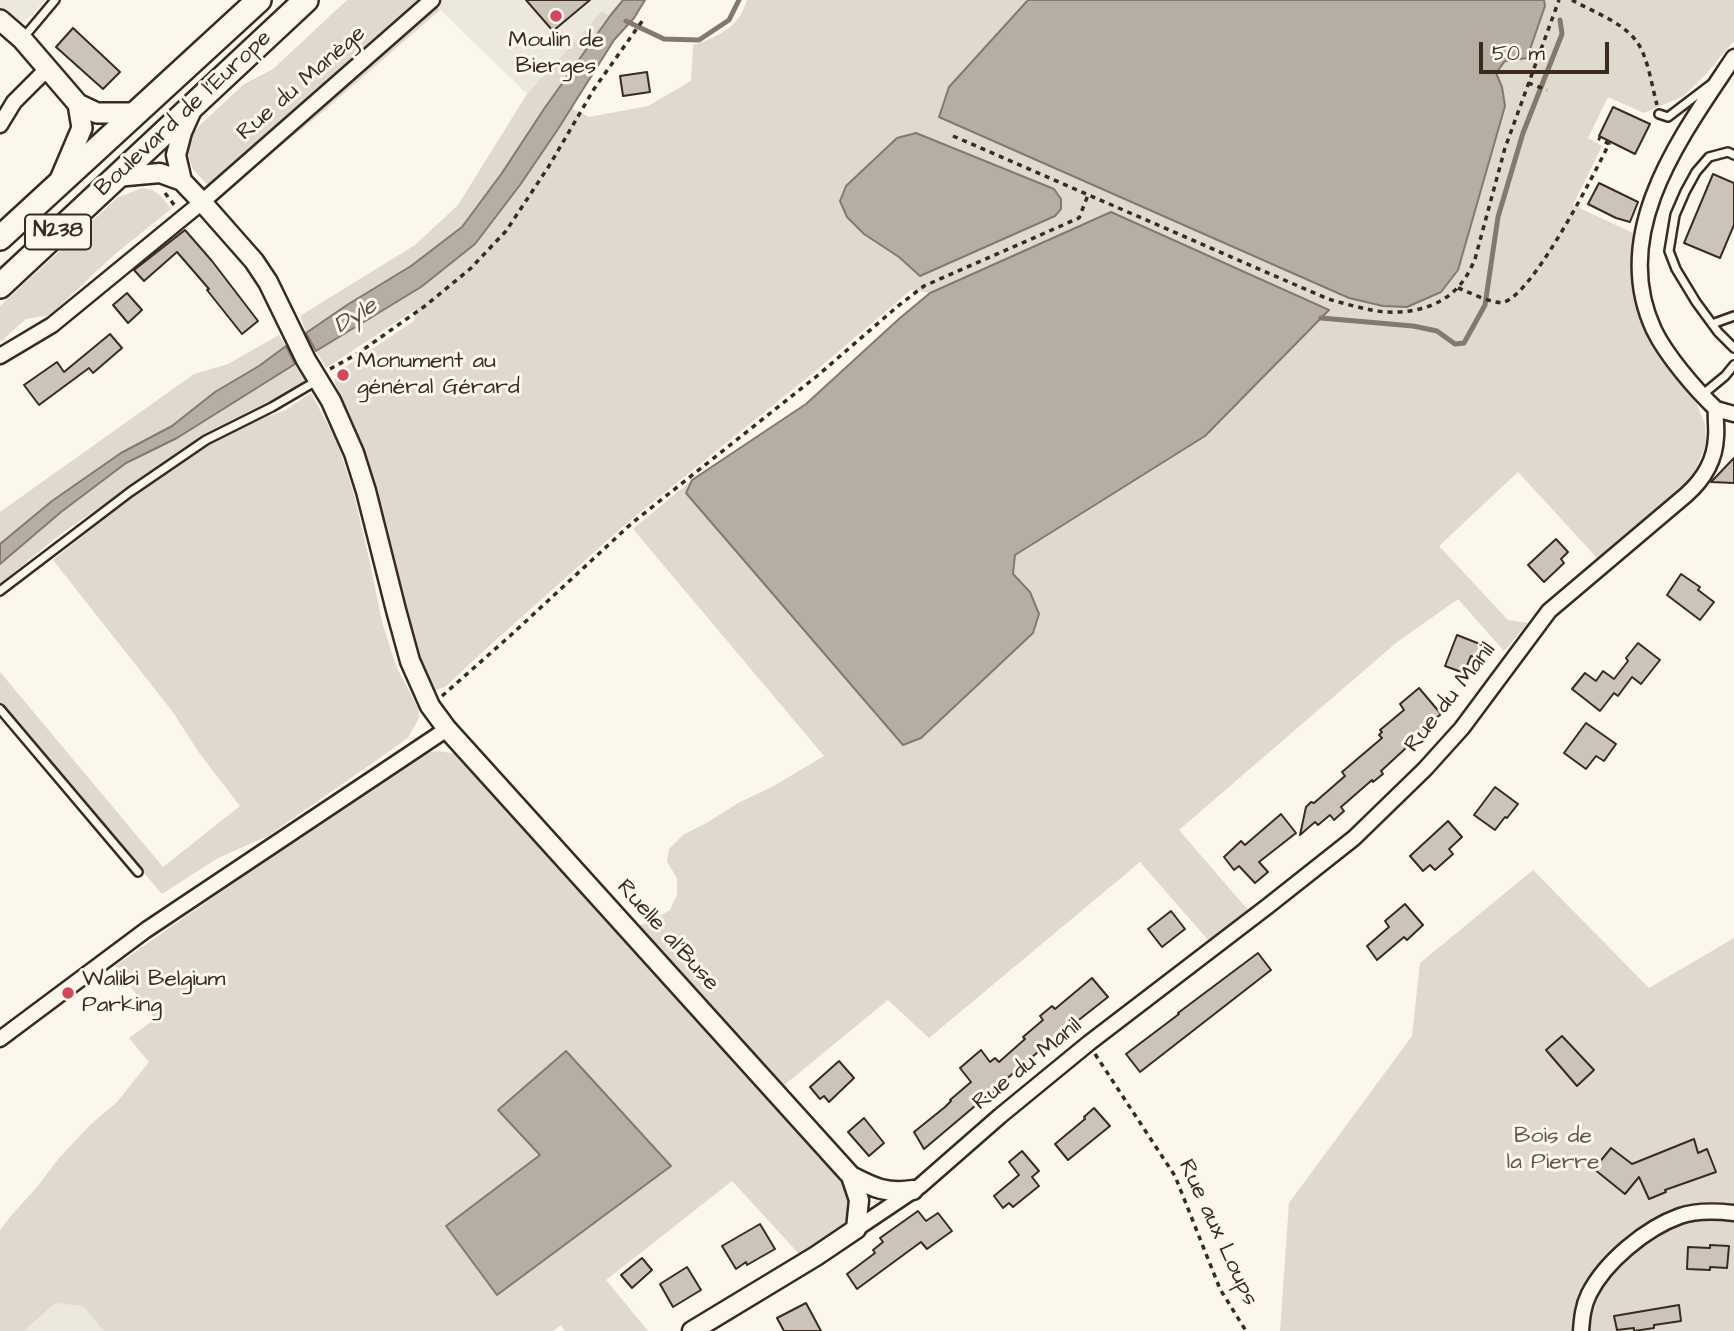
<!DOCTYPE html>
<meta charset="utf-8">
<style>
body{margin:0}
#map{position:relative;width:1734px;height:1331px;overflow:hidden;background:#fbf7ec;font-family:"Architects Daughter",sans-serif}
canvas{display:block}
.scale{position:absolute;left:1479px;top:42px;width:130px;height:32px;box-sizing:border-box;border:4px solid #3b2a1e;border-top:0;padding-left:9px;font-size:21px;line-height:24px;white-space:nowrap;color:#3b2a1e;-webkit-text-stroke:5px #fbf7ec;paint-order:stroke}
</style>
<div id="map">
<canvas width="1734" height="1331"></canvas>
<div class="scale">50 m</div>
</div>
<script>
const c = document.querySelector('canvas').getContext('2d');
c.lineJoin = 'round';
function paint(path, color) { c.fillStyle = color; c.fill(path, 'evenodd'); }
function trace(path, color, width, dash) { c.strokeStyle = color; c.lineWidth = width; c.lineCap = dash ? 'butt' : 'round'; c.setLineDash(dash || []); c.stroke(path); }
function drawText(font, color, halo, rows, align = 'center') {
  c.font = font + ' "Architects Daughter",sans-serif'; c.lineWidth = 6; c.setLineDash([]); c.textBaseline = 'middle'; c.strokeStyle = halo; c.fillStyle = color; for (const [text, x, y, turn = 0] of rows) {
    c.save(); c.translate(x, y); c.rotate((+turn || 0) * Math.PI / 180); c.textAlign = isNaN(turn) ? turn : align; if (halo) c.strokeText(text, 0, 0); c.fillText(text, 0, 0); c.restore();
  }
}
paint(new Path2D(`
 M0,0H45L31,16L19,25L0,8Z
 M430,0H623L610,16L602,11L527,94Z
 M55,1303L83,1305L104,1331H24Z`), '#ede8dd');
paint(new Path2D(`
 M347,0H430L440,10L319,115L218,197L193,169L188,155V140L200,125L244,84L273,69Z
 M747,0H1028L949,87L940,117L1349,298L1383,306L1502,87L1496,73L1545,6L1544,0H1734V41L1705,75L1684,96L1644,113L1608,97L1588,138L1602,146L1573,205L1633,233L1631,273L1634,302L1652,341L1693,395L1705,424L1706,444L1696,469L1681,488L1599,560L1518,472L1439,546L1508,620L1528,623L1504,651L1458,599L1396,643L1179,830L1248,910L1209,941L1140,862L929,1038L888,1000L783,1086L637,926L649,922L670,910L677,895V878L667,862L669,849L683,835L708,822L740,802L772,787L824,756L633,529L692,480L686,493L1030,592L1013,574L1014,555L1205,436L1328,310L1111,212L930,293L911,290L813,373L628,522L488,647L445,687L432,691L416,659L359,445L334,380L345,367L414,321L416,309L326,368L316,351L349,332L520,185L571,108L589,117L648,106L691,81L693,45C710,40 730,31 740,16C743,11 745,5 747,0ZM1061,209L1055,216L920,276L899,257Z
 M602,11L610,16L544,109L502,173L462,227L411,266L347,305L306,333L300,316L415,245L458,205L527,94Z
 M142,188C157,189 162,197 171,209L115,254L50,315L26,319L0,342V306L117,198Z
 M279,335L286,346L259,366L215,392L172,426L121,453L52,501L0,544V512L194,374L228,364Z
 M295,364L306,382L184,449L58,536L0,584V564L61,512L126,463L177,438Z
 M311,393L337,442L354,494L370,563L382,622L396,666L418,708L419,718L408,738L268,836L218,858L162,894L0,704V672L163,867L240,806L200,754L172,711L53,560L129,499L200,449L252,421L284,411Z
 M438,751L457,754L850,1184L851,1215L843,1228L801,1256L732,1181L606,1280L648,1331H565L561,1325L553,1331H104L83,1306L55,1303L24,1331H0V1230L10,1217L36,1188L60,1157L89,1126L117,1102L149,1062L129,1038L155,1019L115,966L418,754ZM540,1155L497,1294H496L446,1226Z
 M1533,870L1649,988L1734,938V1331H1280L1289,1203L1412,1036L1420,963Z`), '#dfd9ce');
const water = new Path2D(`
 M623,0H645L634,18L614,40L558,129L520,185L475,244L421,287L316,351L306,333L347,305L411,266L462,227L502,173L544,109L610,16Z
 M1028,0H1544L1545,6L1527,58L1505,61L1496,73L1502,87L1505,106L1458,270L1441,292L1407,307L1383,306L1349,298L939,117L949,87Z
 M916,133L1054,189L1061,199V209L1055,216L920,276L899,257L864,234L847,217L840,201L846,186L897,138Z
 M1111,212L1329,310L1205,436L1015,555L1013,574L1030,592L1039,614L1033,633L921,738L903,745L686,493L692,480L806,404L900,318L930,293Z
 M286,346L295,364L177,438L126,463L61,512L0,564V544L52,501L121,453L172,426L215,392L259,366Z
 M566,1051L671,1166L497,1295L446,1226L540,1155L498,1110Z`);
paint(water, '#b6aea2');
trace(water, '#85796d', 2);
trace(new Path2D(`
 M626,21L664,39L699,40L729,20L739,0
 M1321,318L1413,326L1437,331L1455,344L1464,343L1485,305L1498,217L1523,133L1562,34L1560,20`), '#85796d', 5);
const building = new Path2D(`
 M526,0H590L553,31Z
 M73,28L120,72L103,89L56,47Z
 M647,72L650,92L623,96L620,76Z
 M1613,107L1650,124L1635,154L1599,136Z
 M1713,174L1734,183V225L1720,258L1684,243Z
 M1599,183L1638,202L1630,222L1616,218L1588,204Z
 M185,230L212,261L258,321L242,334L207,290L209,289L177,252L144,281L134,270Z
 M127,293L142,310L128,323L113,305Z
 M110,334L122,348L93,373L89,368L39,405L24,385L57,362L64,372Z
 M1734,458V483L1711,482Z
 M1556,539L1568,552L1561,559L1564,563L1544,582L1528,565Z
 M1681,574L1700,587L1698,590L1714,602L1700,620L1667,595Z
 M1457,635L1485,646L1479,660L1471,656L1464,673L1445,666Z
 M1638,643L1660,660L1641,684L1632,677L1618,696L1614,693L1600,711L1572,689L1585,673L1596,681L1603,671L1614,679L1628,661L1626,658Z
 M1419,688L1441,714L1404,746L1406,748L1381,771L1383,774L1373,782L1372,780L1341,807L1344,811L1334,820L1330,815L1318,825L1315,822L1300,835L1306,807L1311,802L1314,803L1345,776L1342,772L1382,738L1379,735L1382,732L1380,730L1404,710L1400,704Z
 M1586,723L1616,744L1604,761L1596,756L1586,769L1564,753Z
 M1495,787L1518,804L1507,818L1505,817L1495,830L1474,815Z
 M1281,814L1296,833L1259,862L1268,872L1255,883L1239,866L1234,870L1224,857L1241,841L1245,845Z
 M1448,821L1462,837L1449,849L1453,854L1435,870L1430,865L1423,871L1410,856Z
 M1405,904L1423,925L1407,940L1404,937L1377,960L1367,946L1389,927L1385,921Z
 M1171,911L1185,929L1162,947L1148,929Z
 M1258,953L1271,970L1140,1072L1126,1054L1179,1014L1178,1013Z
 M1092,978L1108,997L1038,1052L1003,1082L1004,1083L989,1096L988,1095L924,1149L914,1132L945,1107L951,1101L950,1100L971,1082L960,1068L981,1050L990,1062L995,1058L999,1062L1025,1039L1023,1037L1043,1020L1040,1016L1052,1006L1055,1009Z
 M1562,1036L1594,1070L1577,1086L1546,1050Z
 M839,1061L854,1078L829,1102L824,1096L820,1099L810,1087Z
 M1094,1108L1110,1126L1068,1160L1055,1144L1085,1119L1084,1117Z
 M864,1118L884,1143L869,1156L848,1132Z
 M1694,1139L1698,1153L1707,1149L1716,1172L1665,1190L1666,1192L1649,1199L1639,1177L1625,1194L1594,1169L1611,1148L1632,1164Z
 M1022,1151L1039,1171L1032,1177L1039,1186L1013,1207L1009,1203L1003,1208L994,1196L1019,1175L1009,1162Z
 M918,1211L926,1221L938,1213L952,1231L927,1249L921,1242L857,1289L847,1274L875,1253L873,1250L883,1242L880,1238Z
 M760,1224L775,1249L747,1265L746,1262L736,1269L722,1246Z
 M1710,1245L1729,1246L1727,1268L1710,1267V1270L1687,1269L1688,1247L1710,1248Z
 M642,1258L652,1270L632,1288L621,1275Z
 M687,1267L701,1290L673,1307L660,1284Z
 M806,1303L821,1331H784L777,1318Z
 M1679,1305L1681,1321L1654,1325V1328L1634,1331V1328L1617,1330L1614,1316Z`);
paint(building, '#ccc4b9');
trace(building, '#3b2a1e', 2);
const service = new Path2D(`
 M24,37L55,0
 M1659,114L1668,117L1710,85
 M1734,155L1728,152L1709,157L1696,172L1685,192L1675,215L1669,251L1676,269L1696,302L1718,332L1734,348
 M1712,324L1734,316
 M1702,395L1725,376L1734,365
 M0,591L130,492L206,440L272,407L318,380
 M0,709L138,872`);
const minor = new Path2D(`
 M0,125L14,102L48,68
 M0,356L52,325L202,202L432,0
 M1716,409L1734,414
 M0,1039L146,930L447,729
 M856,1229L920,1186L1000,1116L1089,1043L1268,906L1354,838L1425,769L1462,728L1549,611L1686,495C1703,480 1715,461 1716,437C1717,428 1715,419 1716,409C1695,389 1666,355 1654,330C1608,232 1682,135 1734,57
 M1581,1331C1582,1318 1583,1306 1589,1294C1605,1262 1646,1228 1680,1216C1697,1210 1716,1211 1734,1213`);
const tertiary = new Path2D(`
 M116,177L160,173L182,181L202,202L254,261L268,282L306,360L331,401L354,453L366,491L396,610L410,661L430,706L447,729L851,1176C874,1188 887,1194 913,1190
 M182,181L176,155L182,132L191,112
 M692,1331L816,1256L856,1229L859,1200L851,1176`);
const secondary = new Path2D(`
 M0,20L22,39L78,104L97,113H135
 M59,182L82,128L78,104`);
const trunk = new Path2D(`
 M0,238L259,0
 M0,286L306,0`);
trace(service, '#3b2a1e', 12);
trace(minor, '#3b2a1e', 19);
trace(tertiary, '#3b2a1e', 23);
trace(secondary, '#3b2a1e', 24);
trace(trunk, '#3b2a1e', 28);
trace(new Path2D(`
 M1572,0C1593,12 1623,22 1637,42C1648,57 1652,87 1657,105
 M1528,83L1547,90
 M953,136L1328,299C1342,303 1357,307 1371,310C1400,316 1438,310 1458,287C1466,279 1471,268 1475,259L1505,148L1559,0
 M165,193L175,206
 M1458,288C1469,292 1494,305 1504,302C1534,293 1594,174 1609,144L1598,138
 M330,369L357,354L425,306L470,269L506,231L549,166L594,89L645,17
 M442,696L511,635L632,523L817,376L898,306L924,286L1079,218L1088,195
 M1095,1054L1175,1176L1220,1289L1246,1331`), '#3b2a1e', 3.5, [5, 5]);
trace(service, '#fbf7ec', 7);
trace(minor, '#fbf7ec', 14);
trace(tertiary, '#fbf7ec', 18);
trace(secondary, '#fbf7ec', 19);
trace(trunk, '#fbf7ec', 23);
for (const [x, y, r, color] of [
 [556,16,7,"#d1495b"],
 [343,375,7,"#d1495b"],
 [68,993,7,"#d1495b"]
]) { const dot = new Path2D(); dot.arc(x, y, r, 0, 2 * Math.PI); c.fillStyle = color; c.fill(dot); trace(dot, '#fbf7ec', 2.5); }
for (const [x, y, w] of [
 [58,232,66]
]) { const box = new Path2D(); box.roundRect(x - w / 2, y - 17.5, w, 35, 5); c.fillStyle = '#fbf7ec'; c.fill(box); trace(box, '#3b2a1e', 2); }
drawText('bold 21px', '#3b2a1e', null, [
 ["N238",58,232]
]);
drawText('23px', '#3b2a1e', '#fbf7ec', [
 ["Moulin de",556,41,"center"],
 ["Bierges",556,67,"center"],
 ["Monument au",357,362],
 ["général Gérard",357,388],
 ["Walibi Belgium",82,980],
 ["Parking",82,1006]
], 'left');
drawText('23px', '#3b2a1e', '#fbf7ec', [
 ["Rue du Manège",302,84,-41],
 ["Boulevard de l'Europe",184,114,-43],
 ["Rue du Manil",1451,698,-52],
 ["Ruelle al'Buse",667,936,48],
 ["Rue du Manil",1028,1065,-39],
 ["Rue aux Loups",1217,1233,65]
]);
drawText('23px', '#64564a', '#fbf7ec', [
 ["Bois de",1553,1137],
 ["la Pierre",1553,1163]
]);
drawText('italic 24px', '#605246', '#fbf7ec', [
 ["Dyle",356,317,-32]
]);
</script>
